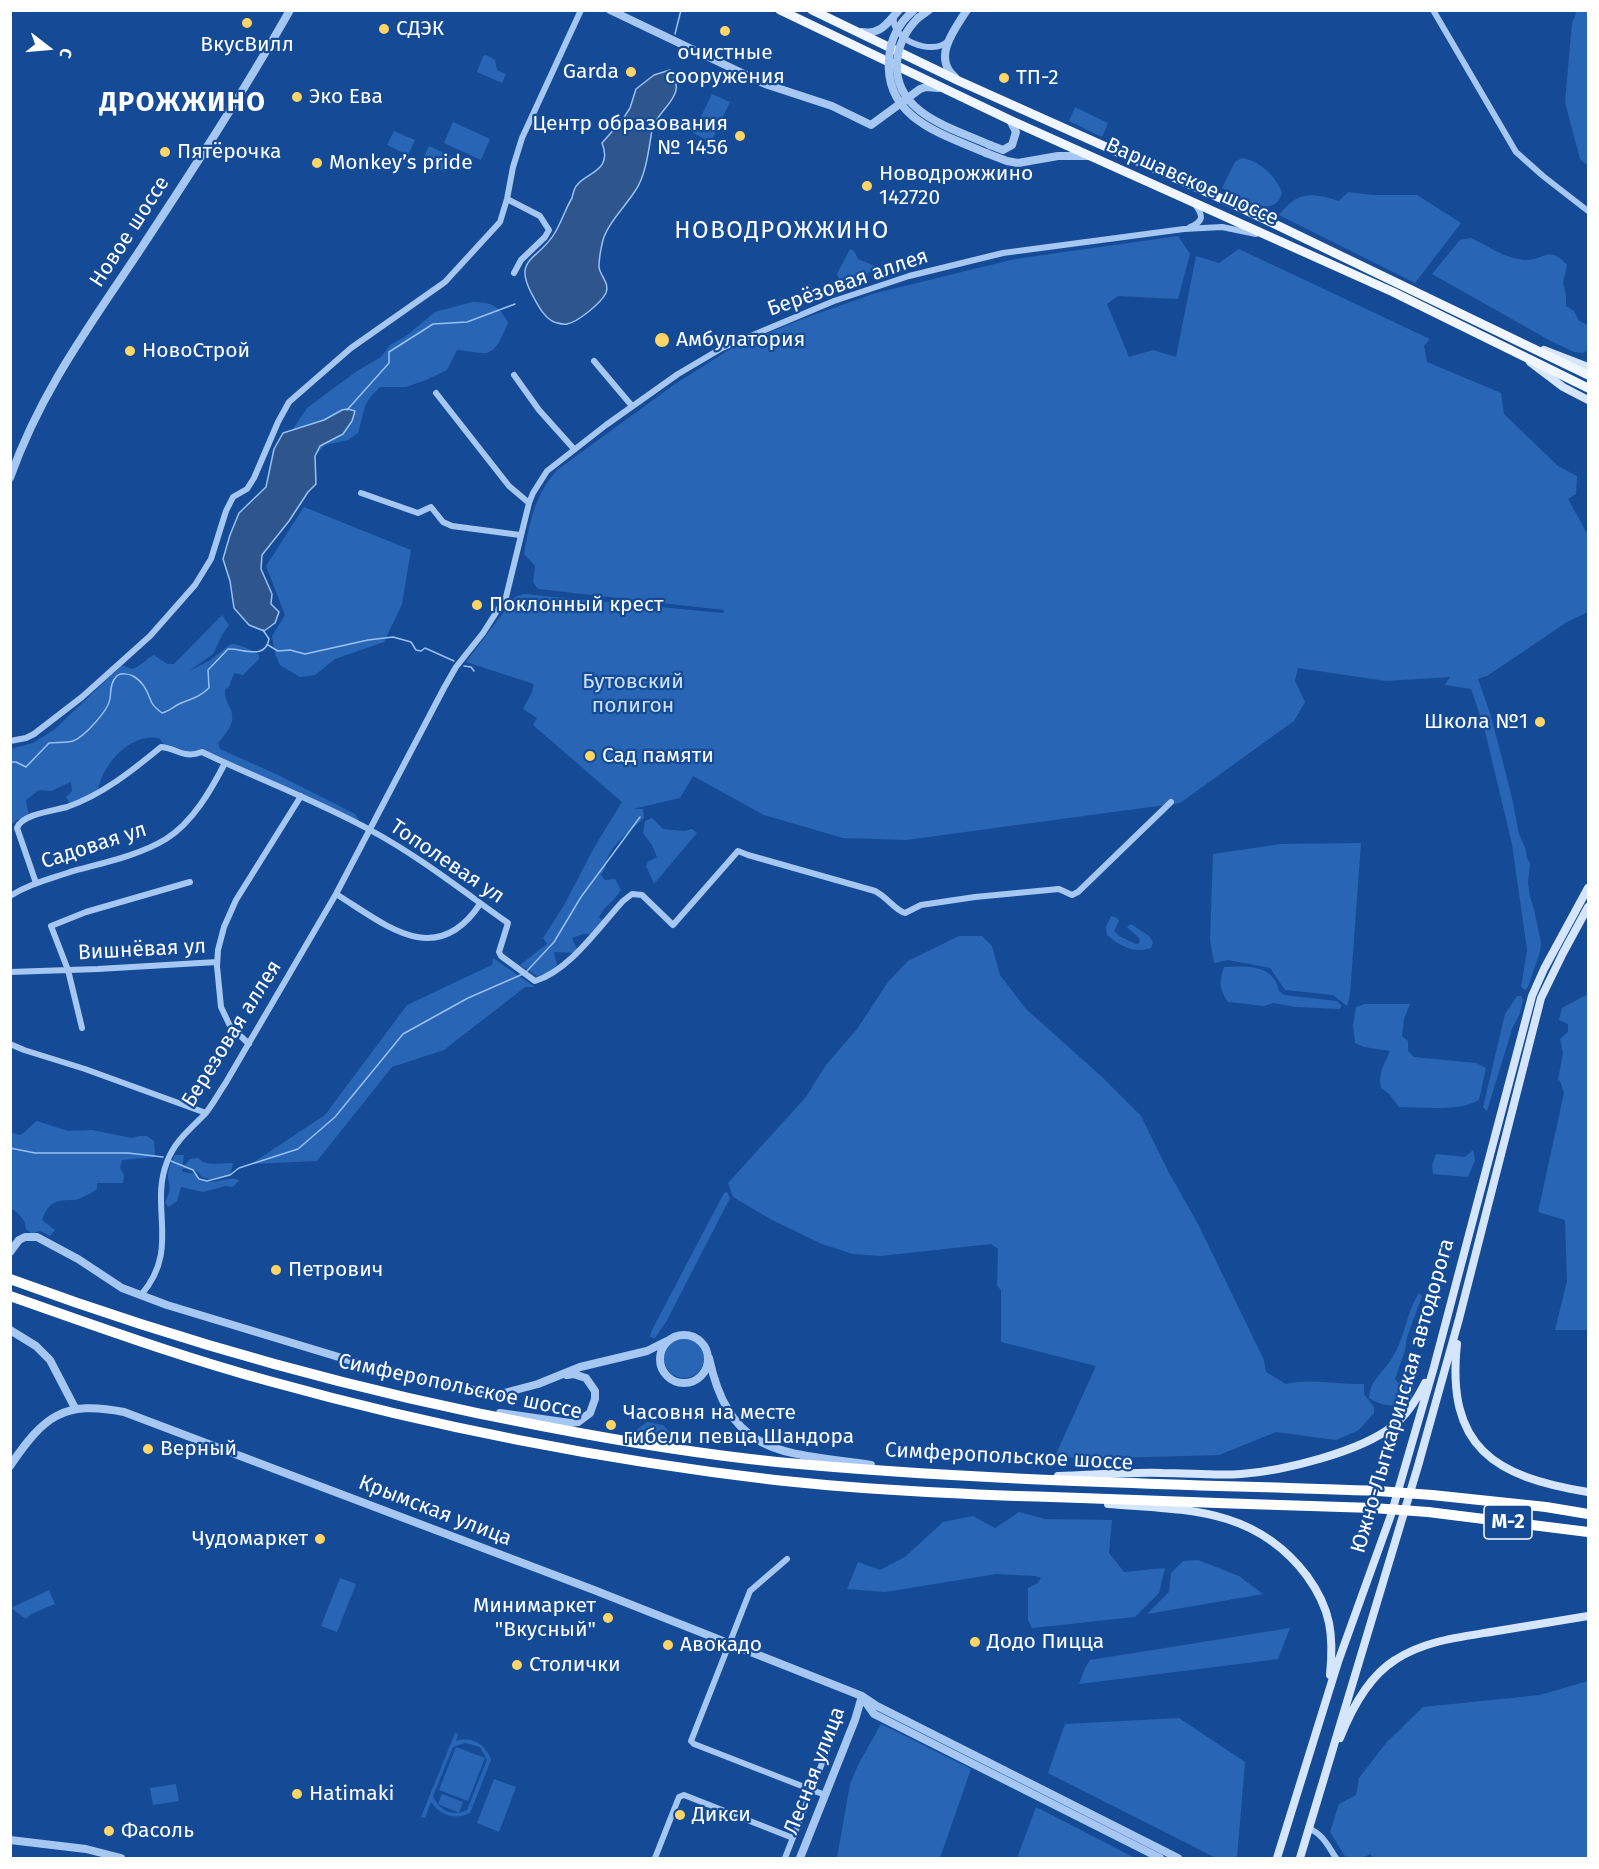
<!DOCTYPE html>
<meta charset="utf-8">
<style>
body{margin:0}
#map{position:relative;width:1599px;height:1869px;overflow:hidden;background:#154b96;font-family:"Fira Sans",sans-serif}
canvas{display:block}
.frame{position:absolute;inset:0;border:12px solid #fff;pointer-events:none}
.north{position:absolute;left:18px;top:18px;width:60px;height:60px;-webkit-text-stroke:4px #154b96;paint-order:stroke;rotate:106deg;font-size:16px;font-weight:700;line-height:24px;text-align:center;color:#fff}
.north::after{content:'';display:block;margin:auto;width:21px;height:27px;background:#fff;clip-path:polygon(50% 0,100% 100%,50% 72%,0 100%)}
</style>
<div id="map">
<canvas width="1599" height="1869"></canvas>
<div class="frame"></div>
<div class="north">С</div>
</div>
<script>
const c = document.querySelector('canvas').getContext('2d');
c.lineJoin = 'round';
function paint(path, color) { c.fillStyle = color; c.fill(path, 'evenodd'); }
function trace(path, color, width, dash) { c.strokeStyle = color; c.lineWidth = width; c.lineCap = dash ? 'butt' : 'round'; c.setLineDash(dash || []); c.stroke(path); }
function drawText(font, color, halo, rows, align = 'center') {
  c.font = font + ' "Fira Sans",sans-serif'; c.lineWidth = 4.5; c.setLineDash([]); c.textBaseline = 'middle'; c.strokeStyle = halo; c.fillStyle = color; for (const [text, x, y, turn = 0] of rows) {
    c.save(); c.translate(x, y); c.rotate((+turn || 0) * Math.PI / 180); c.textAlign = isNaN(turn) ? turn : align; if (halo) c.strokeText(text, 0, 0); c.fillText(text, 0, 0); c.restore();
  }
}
paint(new Path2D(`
 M1577,11H1588V166L1580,159L1565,102L1572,23Z
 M486,55L495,60L497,70L506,74L502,83L477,72L483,56Z
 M712,94L730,102L711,142L693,133Z
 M1075,107L1108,123L1102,137L1069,121Z
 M453,122L490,139L481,160L444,143Z
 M394,131L415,140L408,155L387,145Z
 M429,146L452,157L445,172L422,161Z
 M1242,158C1260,161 1276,176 1282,193C1274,222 1238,196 1222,188L1235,162Z
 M1348,192L1372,195H1417L1461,223L1415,283L1279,215C1297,191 1312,192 1339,201Z
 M1178,236L1190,254L1178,299L1118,296L1107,304L1129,357L1153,350L1176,357L1196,256L1219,263L1239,249L1430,339L1424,346L1427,362L1501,393L1504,414L1558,466L1577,476L1576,494L1568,499L1588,535V612L1567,622L1487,676L1478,679L1491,716L1512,798L1519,834L1526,850L1527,858L1530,863L1528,883L1530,897L1534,909L1541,943L1540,952L1528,987L1525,990L1521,987L1527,950L1512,844L1484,727L1471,689L1445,685L1450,677L1386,681L1298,668L1295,681L1305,702L1294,721L1180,803L906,840L843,838L764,815L693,776L680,798L633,809H643L644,818C632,829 618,839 610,853C604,862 609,864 601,875L605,880L615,879L621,890C615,901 604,906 599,917L604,922L592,934H583L572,938L577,949L574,953L554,952L557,965L548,974L537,976L520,965L547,944L543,938L563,907L595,846L622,802L533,725L537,718L523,709L532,692L534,684L466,662L515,597L524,594L723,613L724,610L538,589L533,582L535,566L524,554C530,522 534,496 557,470L675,384L732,348L805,318L876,293L1015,259Z
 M1471,238C1489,246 1503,258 1524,260C1544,261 1549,244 1567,265L1563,283L1566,295V306L1574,311L1579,321L1588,325V350L1583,353L1574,352L1549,340L1432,274L1460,240Z
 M850,249L854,251L858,259L875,266L873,271L841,283L837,274Z
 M472,302C490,302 500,305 508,323C503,333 498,351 486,353C483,354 463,350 457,350L447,370L426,380L406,387H380L371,396L365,406L358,433L348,440L325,445L315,456L320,446L333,440L342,410L324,420L293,429L307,408L357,371L381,357L390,345L406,336L435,312Z
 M304,507L411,550L402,604L384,642L335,659L315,675L300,677L280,665L275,654L272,636L285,615L266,566Z
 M222,615L229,625L222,635L213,654L189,671L209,661L231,644C239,644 253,650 259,655V659L243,675L234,673L229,687L225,689C224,696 227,702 230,708C237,722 227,732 218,743L220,749L276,774L355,814L359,820L354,822L203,752L193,755L166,747L159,738C130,733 104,763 98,789L72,807L66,797L72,791L71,782L51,791L39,790L26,800L29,817L17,820L11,825V807L12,804L10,803V749L33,743L55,729L122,665L132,669C142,666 145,659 154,655L167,664H174Z
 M652,818L663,829L684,831L692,829L697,833L654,884L646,866L648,862L657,857L652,845L643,833L645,821Z
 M1361,843L1350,995L1347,1006L1333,995L1285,990L1270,968L1228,960L1214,963L1210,940L1213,854L1281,844Z
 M1111,916L1117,918L1119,921L1114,931L1119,936L1136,944L1139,943L1140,939L1127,927L1131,924L1149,936L1153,942L1151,948C1134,954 1120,946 1107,935L1106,927Z
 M959,936H982L992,946L1000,975L1026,1009L1102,1077L1141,1116L1168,1171L1198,1224L1264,1360L1266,1372L1286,1384C1312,1378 1338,1385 1364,1384V1394L1374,1407V1413L1359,1430L1336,1440L1276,1432L1219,1455L1076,1459L1056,1454L1096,1366L1001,1342V1290L997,1286L998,1249L991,1244L880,1256L853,1254L822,1244L772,1220L733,1197L728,1183L806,1097L826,1065L857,1029L888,982L908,961Z
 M493,958L535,987H525L444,1050L392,1067L317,1161L251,1164L325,1115L407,1005L492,965Z
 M1224,967C1246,966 1274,964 1279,991L1284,995L1337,1001L1342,1006L1339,1009L1296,1007L1273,1003L1265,1006L1228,1002C1219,989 1219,981 1224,967Z
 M1588,994V1330H1555L1567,1281L1565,1220L1538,1212L1564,1093L1560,1081L1558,1080L1563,1053L1560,1039L1568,1032V1024L1559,1020L1562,1008Z
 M1517,996H1521L1523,1000L1520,1013L1512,1029L1487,1111L1483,1107L1505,1014Z
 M1365,1004H1410L1404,1019L1402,1036L1408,1041V1051L1414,1057L1476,1063L1486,1068L1479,1100C1457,1112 1424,1107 1399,1107L1389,1094L1381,1088C1378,1072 1384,1065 1390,1051L1364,1047L1355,1043L1353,1025L1356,1007Z
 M37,1121L68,1131L92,1130L132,1138L139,1136H147L154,1141L155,1157L122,1160L120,1168L124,1175L123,1183H97V1189C90,1194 78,1201 71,1200C55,1200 48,1203 42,1220L55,1230L50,1236L40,1231L32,1234L26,1229C25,1218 19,1214 11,1208V1132L20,1135C27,1132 30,1125 37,1121Z
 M1473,1150L1475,1160L1468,1177L1433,1174L1432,1165L1436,1154L1465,1157Z
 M175,1155H184L182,1168L190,1159L198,1158C207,1168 220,1162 233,1163L230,1175L209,1179L202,1177C197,1170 191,1167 182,1169L183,1172L196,1174C207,1191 225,1174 239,1180L233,1187L226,1186L203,1192L181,1187L177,1201L168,1207L165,1202C175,1184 165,1183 169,1169C170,1164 173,1159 175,1155Z
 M727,1192L730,1198L666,1322L655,1338L650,1337L651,1332L724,1193Z
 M1419,1293L1422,1296L1407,1337L1405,1351L1395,1379L1398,1383L1405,1376L1410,1379L1414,1386L1410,1402C1395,1407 1383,1407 1369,1398C1370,1380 1384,1372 1392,1358C1405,1338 1406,1313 1419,1293Z
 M664 1358a20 20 0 1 1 40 0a20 20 0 1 1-40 0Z
 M647,1422L663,1425L679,1442L629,1435Z
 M1019,1512L1045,1519L1112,1520L1109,1553L1124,1572L1165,1568L1159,1593L1135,1617L1032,1628L1028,1620V1588L1038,1583L1041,1578L1035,1576L996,1574L885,1592L847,1589L858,1562L880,1570L905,1557L943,1522L973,1516L995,1528Z
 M1198,1560L1239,1576L1263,1594L1147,1614L1169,1592L1171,1573L1183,1561Z
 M340,1578L356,1584L337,1632L321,1626Z
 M49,1590L55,1604L31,1614L26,1619L11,1608Z
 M1290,1628L1278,1659L1079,1684L1085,1668L1090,1660Z
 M1588,1681V1858H1374L1370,1854L1363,1858H1346L1330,1832L1339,1804L1356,1795L1359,1778L1386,1743L1423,1707L1540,1695Z
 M1179,1718L1245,1762L1237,1858H1216L1048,1773L1065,1724Z
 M881,1724L971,1769L940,1858H837L850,1784L858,1765Z
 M455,1733L458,1734L456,1741C472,1736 486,1744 491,1760L470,1813C455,1820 441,1816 431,1802L425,1818L421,1817ZM465,1743L480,1747L487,1760L467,1810L459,1813L463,1802L442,1794L438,1804L459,1813C447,1814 438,1808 433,1796L453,1747Z
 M456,1747L485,1758L468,1801L439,1790Z
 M494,1779L516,1787L499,1832L477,1823Z
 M176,1784L179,1801L153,1805L150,1788Z
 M1036,1807L1135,1858H1017Z`), '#2865b5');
const water = new Path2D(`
 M670,70C690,97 657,108 652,130C649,148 646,176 635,191C625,207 608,223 603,240C601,248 599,260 599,267C600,276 610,283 606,293C601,303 578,322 567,324C563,325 558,323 554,322C544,317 539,307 534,298C510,256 539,262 556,231C562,220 566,208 572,198C573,194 574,188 577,185C587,172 613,171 602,143L623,119L630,108L636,89L654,75Z
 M348,409L355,411L352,421L343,434L320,446L315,456L316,484L308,492L289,521L262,555L261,569L272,594L271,604L279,612L275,623L264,631L249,625L234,608L230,581L223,559L230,535L239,513L266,487L274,449L283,433L324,420L342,410Z`);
paint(water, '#2e568d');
trace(water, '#98c1f5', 1.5);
trace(new Path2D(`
 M675,34L681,10
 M347,410L389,363V352L433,324L467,322L515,304
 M268,645L278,651L290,650L305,654L368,640L393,637L411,642L416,650L421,651L425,648L454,661
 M464,666L471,667L474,671
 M10,762H16L26,767L49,743C56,742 67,743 73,741C84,737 108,711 110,699C111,692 110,683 116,677C120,672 129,674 133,676C145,683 147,692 152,703C154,707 158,710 162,713C169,711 173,707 179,704C192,698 197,699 209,688L208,670L228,649C242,648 265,661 269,639L263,630
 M527,971L554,942L581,897L640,817
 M10,1148L35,1153H128L163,1157
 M171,1161L193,1170L199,1179L207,1181L230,1175L239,1168L298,1149L335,1117L403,1034L468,998L523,974`), '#98c1f5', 1.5);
trace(new Path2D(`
 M1433,10L1516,152L1543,176L1588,211
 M894,17C890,39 932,57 948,41
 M507,199L540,216L549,230L545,237L521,260L514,273
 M1190,227C1205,221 1203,215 1194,203
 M594,361L632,406
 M514,375L539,410L574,449
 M436,393L509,486L529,503
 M361,493L418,513L431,507L443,522L452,526L520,535
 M10,741L26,738L34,734L82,697L150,636L195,585L211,559L226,511L233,497L247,489L254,478L278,422L289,402L351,348L445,282L500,222L507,199L513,167L522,138L581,10
 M36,883L17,828C22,814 53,811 67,807C102,795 133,770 161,747C179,749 183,759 202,752C258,779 318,801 372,831C420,857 464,892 508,923L499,952L501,956L535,981C570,970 598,928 623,901L632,894L642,895L673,925L738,851L748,855L875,891C887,897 895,910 905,913L921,905L975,897L1059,889L1072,895L1078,892L1171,802
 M336,894C386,925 436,970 480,904
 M10,896C29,884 50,879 70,872C102,863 138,856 166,839C193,822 211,790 225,763
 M10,972L98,969L217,962
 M82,1028L68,970L51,926L86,912L190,882
 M10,1044L24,1050L85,1069L206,1113
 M249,1044L230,1026L221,1007L217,966L218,950L224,927L236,900L301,796
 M141,1295C181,1249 149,1208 167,1162C174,1142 190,1129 204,1115C212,1106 218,1094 225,1084L336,894L444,688L456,667L483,633L506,597L529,503L533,493L547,471L606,425L678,374L722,348L834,301L909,276L1003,253L1184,229L1222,227L1256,234
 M787,1559L750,1591L691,1741L694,1744L825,1795
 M1308,1828C1323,1834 1328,1846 1336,1858
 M655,1858L679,1797L684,1795L793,1838
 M785,1858L835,1730`), '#a6c7f2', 6);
trace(new Path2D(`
 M610,10L765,84L832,106L871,125L920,89L926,87L938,88
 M918,18L929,10
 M862,32C881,35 887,23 899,10
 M955,77C932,58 954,30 967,10
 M990,145L1003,150L1012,145L1016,132L1010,120
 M986,153L1007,161L1018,163L1058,156H1088
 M10,478C40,393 88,328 138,253C190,174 243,93 290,10
 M10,1252L19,1240L25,1237H37L78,1259L122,1288L167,1305L365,1365L450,1386L490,1393H504L538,1384L580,1367L647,1351L667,1341
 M10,1330L36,1346L50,1360L75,1408
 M660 1359a24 24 0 1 1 48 0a24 24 0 1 1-48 0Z
 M709,1358C731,1459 786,1452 871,1465
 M500,1413L570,1423L578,1422L590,1413L595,1399V1391L586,1378L573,1374L567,1375
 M10,1466C44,1416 63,1400 124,1412L594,1590L862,1696L877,1706L1178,1858
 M864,1700L874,1714L1160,1858
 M10,1840L86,1849L121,1858
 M800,1858L855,1720L862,1696`), '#a6c7f2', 8);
trace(new Path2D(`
 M1544,350L1588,367
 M1530,362L1563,387L1588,400
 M1457,1344C1446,1447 1494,1477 1588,1492
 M1058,1476C1093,1475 1128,1472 1163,1473C1189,1473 1216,1476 1241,1474C1283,1471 1360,1452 1393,1426C1407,1415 1417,1399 1425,1383
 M1108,1504C1186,1510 1255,1507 1307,1576C1331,1609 1334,1635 1330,1675
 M1340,1738C1351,1710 1368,1677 1395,1660C1425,1640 1462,1637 1497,1631C1527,1626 1558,1621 1588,1616
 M1277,1858L1338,1662L1391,1515L1434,1367L1532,996L1544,969L1588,888
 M1300,1858L1418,1466L1459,1319L1541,998L1563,953L1588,907`), '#d4e5fc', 8);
trace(new Path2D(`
 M780,10L1010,120L1393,292L1588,388
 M812,10L959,81L1231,203L1588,375`), '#f0f6ff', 9);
trace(new Path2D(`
 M10,1279C184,1343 361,1392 542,1426C620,1441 699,1454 777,1462C977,1481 1178,1484 1378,1491
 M10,1296C96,1326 181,1357 269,1381C434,1427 604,1460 775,1480C876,1491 979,1495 1081,1498C1178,1502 1276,1505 1373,1508
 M1432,1495L1546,1507L1588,1514
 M1428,1512L1588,1532`), '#fff', 10);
trace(new Path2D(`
 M913,11C899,23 890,40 889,59C884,119 943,134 986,153
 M918,18C906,30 898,45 897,63C894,114 953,128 990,145`), '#a6c7f2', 8);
trace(new Path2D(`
 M1378,1491L1432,1495
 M1373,1508L1428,1512`), '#fff', 10);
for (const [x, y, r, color] of [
 [247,23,6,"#ffd566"],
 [384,29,6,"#ffd566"],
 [725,31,6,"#ffd566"],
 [631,72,6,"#ffd566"],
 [1004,78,6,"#ffd566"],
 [297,97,6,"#ffd566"],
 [740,136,6,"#ffd566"],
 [165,152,6,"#ffd566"],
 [317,163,6,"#ffd566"],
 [867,186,6,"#ffd566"],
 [662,340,8,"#ffd566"],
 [130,351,6,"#ffd566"],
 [477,605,6,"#ffd566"],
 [1540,722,6,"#ffd566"],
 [590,756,6,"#ffd566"],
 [276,1270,6,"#ffd566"],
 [611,1425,6,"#ffd566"],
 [148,1449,6,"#ffd566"],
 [320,1539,6,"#ffd566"],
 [608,1618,6,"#ffd566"],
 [975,1642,6,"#ffd566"],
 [668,1645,6,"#ffd566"],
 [517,1665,6,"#ffd566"],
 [297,1794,6,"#ffd566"],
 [680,1815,6,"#ffd566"],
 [109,1831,6,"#ffd566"]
]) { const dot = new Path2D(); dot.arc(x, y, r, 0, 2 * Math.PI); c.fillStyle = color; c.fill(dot); trace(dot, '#154b96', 2); }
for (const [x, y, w] of [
 [1508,1522,48]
]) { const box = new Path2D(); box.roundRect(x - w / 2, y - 17, w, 34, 4.5); c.fillStyle = '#154b96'; c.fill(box); trace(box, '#fff', 1.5); }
drawText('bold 20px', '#fff', null, [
 ["М-2",1508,1522]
]);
drawText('21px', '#fff', '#154b96', [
 ["СДЭК",396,29],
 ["ВкусВилл",247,45,"center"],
 ["очистные",725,53,"center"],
 ["сооружения",725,77,"center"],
 ["Garda",619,72,"right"],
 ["ТП-2",1016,78],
 ["Эко Ева",309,97],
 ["Центр образования",728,124,"right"],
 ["№ 1456",728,148,"right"],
 ["Пятёрочка",177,152],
 ["Monkey’s pride",329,163],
 ["Новодрожжино",879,174],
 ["142720",879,198],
 ["Амбулатория",676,340],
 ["НовоСтрой",142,351],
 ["Поклонный крест",489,605],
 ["Школа №1",1528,722,"right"],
 ["Сад памяти",602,756],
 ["Петрович",288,1270],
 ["Часовня на месте",623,1413],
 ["гибели певца Шандора",623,1437],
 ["Верный",160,1449],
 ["Чудомаркет",308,1539,"right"],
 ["Минимаркет",596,1606,"right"],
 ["\"Вкусный\"",596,1630,"right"],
 ["Додо Пицца",987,1642],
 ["Авокадо",680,1645],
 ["Столички",529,1665],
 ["Hatimaki",309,1794],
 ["Дикси",692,1815],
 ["Фасоль",121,1831]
], 'left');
drawText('21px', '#fff', '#154b96', [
 ["Варшавское шоссе",1192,182,24],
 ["Новое шоссе",130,232,-57],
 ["Берёзовая аллея",848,283,-19],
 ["Садовая ул",94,846,-18],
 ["Тополевая ул",447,862,34],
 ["Вишнёвая ул",142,950,-3],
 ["Березовая аллея",232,1034,-58],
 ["Симферопольское шоссе",460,1387,12],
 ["Южно-Лыткаринская автодорога",1403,1396,-74],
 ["Симферопольское шоссе",1009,1457,3],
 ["Крымская улица",435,1511,21],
 ["Лесная улица",815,1771,-69]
]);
drawText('21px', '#cde2fc', '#154b96', [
 ["Бутовский",633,682],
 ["полигон",633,706]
]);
c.letterSpacing = '1.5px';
drawText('24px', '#fff', '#154b96', [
 ["НОВОДРОЖЖИНО",782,231]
]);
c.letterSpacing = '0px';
c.letterSpacing = '1.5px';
drawText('bold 27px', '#fff', '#154b96', [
 ["ДРОЖЖИНО",183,103]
]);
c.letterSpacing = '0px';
</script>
